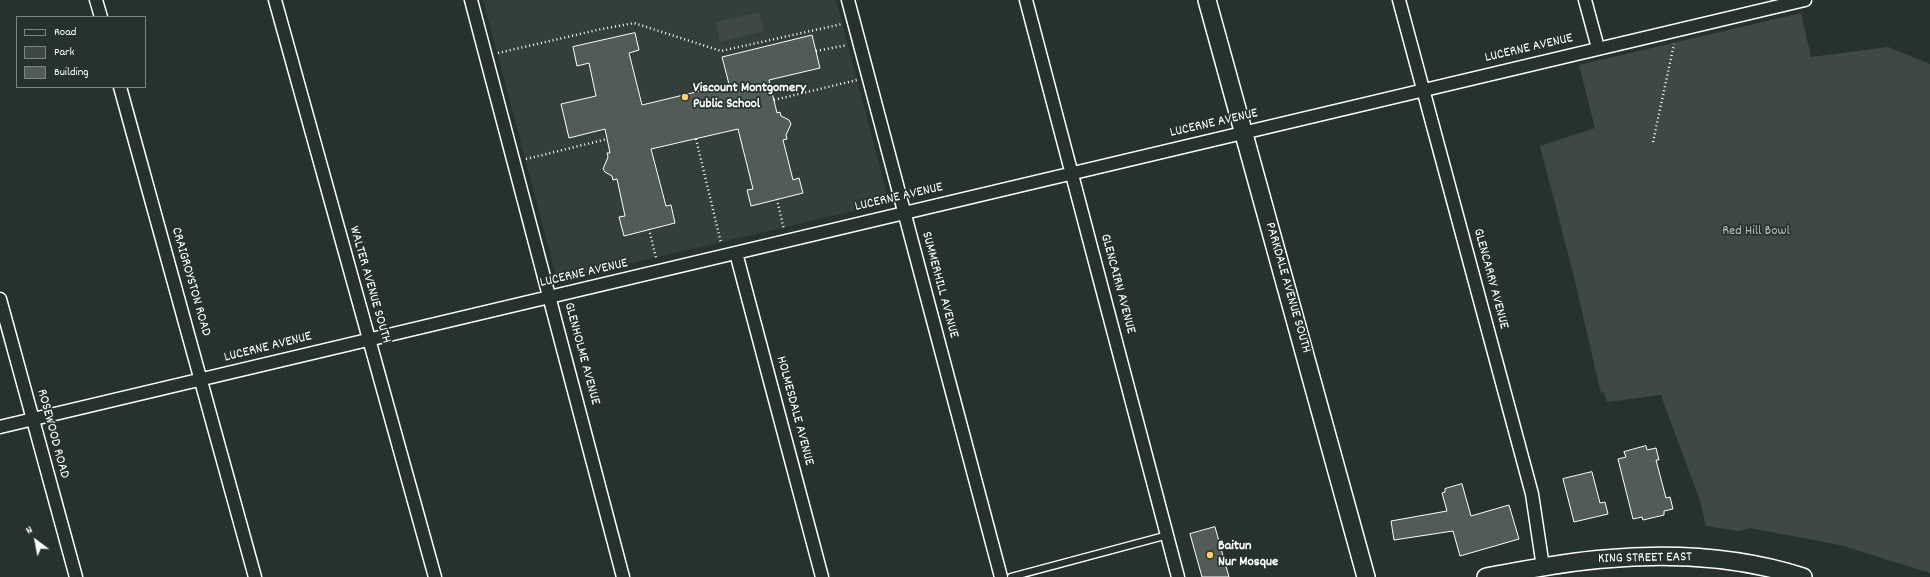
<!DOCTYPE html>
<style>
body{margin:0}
#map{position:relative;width:1930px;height:577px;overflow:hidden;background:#26332d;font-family:Dekko,sans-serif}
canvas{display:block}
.legend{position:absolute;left:16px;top:16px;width:130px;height:72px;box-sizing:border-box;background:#26332d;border:1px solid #7d8581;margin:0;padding:5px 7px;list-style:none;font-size:12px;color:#fff}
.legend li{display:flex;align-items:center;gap:8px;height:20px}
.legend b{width:20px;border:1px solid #7d8581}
.north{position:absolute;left:16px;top:521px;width:40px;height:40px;-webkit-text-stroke:3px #26332d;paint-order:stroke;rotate:328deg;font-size:11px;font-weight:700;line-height:16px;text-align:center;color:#fff}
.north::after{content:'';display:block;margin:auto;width:14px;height:18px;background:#fff;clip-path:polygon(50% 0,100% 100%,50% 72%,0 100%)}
</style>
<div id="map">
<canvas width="1930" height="577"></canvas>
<ul class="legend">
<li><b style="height:5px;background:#26332d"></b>Road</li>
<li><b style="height:11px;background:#3e4944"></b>Park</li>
<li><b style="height:11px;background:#515c57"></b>Building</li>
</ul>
<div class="north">N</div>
</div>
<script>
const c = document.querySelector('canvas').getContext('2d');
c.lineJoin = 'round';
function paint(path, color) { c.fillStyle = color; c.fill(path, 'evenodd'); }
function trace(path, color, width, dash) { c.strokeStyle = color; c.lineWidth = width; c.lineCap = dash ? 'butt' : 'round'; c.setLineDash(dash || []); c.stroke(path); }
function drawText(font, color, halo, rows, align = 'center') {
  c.font = font + ' Dekko,sans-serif'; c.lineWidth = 3.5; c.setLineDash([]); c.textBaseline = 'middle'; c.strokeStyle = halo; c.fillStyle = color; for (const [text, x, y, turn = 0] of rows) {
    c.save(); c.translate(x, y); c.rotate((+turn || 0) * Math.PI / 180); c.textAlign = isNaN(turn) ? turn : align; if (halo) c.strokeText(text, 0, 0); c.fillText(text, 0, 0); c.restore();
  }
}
paint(new Path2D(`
 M483,0H836L887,194V198L879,205L564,279L561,278L555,272Z`), '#333f3a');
paint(new Path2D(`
 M759,12L764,31L720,42L716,22Z
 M1801,13L1811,57L1888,47L1930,64V573L1840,545L1750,528L1739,531L1706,526L1700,501L1661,395L1607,402L1604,392L1601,393L1573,273L1540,146L1595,128L1579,65Z`), '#3e4944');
const building = new Path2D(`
 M635,33L639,50L629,53L642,105L729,84L722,57L812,35L820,68L769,80L777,113L780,112L781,116L789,120L791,124L786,135L787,139L783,140L793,180L799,178L803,193L751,206L747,190L753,189L738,129L651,149L666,206L671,205L675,223L624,236L619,217L625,216L617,179L613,180L612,176L605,172L603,169L608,157L607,153H610L605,129L569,138L561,104L596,96L589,63L577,66L573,47Z
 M1646,446L1647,450L1656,448L1659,460H1656L1666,498L1670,497L1673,509L1664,511V515L1643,520L1642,517L1633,519L1618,459L1626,457L1624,452Z
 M1592,472L1600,503L1605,502L1608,514L1574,522L1563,479Z
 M1462,484L1471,516L1509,505L1519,539L1460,556L1453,531L1394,540L1391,521L1447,511L1442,493L1445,492V489Z
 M1215,527L1229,577H1202L1190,534Z`);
paint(building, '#515c57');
trace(building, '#fff', 1);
const service = new Path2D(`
 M1011,577L1168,535`);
const minor = new Path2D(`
 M96,0L101,17
 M275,0L435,577
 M471,0L623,577
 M848,0L1001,577
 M1026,0L1178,577
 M1399,0L1532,494L1543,567
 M1585,0L1598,48
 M120,87L255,577
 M736,253L822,577
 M0,299L76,577
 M0,427L1805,0`);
const secondary = new Path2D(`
 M1207,0L1366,577
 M1486,577C1525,570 1564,562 1604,559C1669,553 1740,557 1803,577`);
trace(service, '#fff', 9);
trace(minor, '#fff', 15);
trace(secondary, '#fff', 20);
trace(new Path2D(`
 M816,51L847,45
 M498,53L597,30L634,23L721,51L842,24
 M774,100L857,80
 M696,139L721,243
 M1653,142L1674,44
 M526,159L607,139
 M777,199L784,230
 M649,229L656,258`), '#fff', 2.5, [1, 3]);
trace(service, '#26332d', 6);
trace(minor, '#26332d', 12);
trace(secondary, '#26332d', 17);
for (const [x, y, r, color] of [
 [685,97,4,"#ffd166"],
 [1210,555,4,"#ffd166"]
]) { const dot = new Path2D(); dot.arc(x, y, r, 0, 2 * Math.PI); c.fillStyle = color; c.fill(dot); trace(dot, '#26332d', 1.5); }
drawText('14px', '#fff', '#26332d', [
 ["LUCERNE AVENUE",1529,49,-13],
 ["LUCERNE AVENUE",1214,124,-13],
 ["LUCERNE AVENUE",899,198,-13],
 ["LUCERNE AVENUE",584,274,-13],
 ["GLENCARRY AVENUE",1490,279,75],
 ["CRAIGROYSTON ROAD",190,282,74],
 ["GLENCAIRN AVENUE",1117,284,75],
 ["WALTER AVENUE SOUTH",369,285,74],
 ["SUMMERHILL AVENUE",939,285,75],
 ["PARKDALE AVENUE SOUTH",1287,288,74],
 ["LUCERNE AVENUE",268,348,-14],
 ["GLENHOLME AVENUE",581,354,75],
 ["HOLMESDALE AVENUE",794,411,75],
 ["ROSEWOOD ROAD",52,434,75],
 ["KING STREET EAST",1645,559,-1]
]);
drawText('bold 14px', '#fff', '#26332d', [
 ["Viscount Montgomery",693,89],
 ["Public School",693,105],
 ["Baitun",1218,547],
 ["Nur Mosque",1218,563]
], 'left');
drawText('14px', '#bbbfbe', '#26332d', [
 ["Red Hill Bowl",1756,232]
]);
</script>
